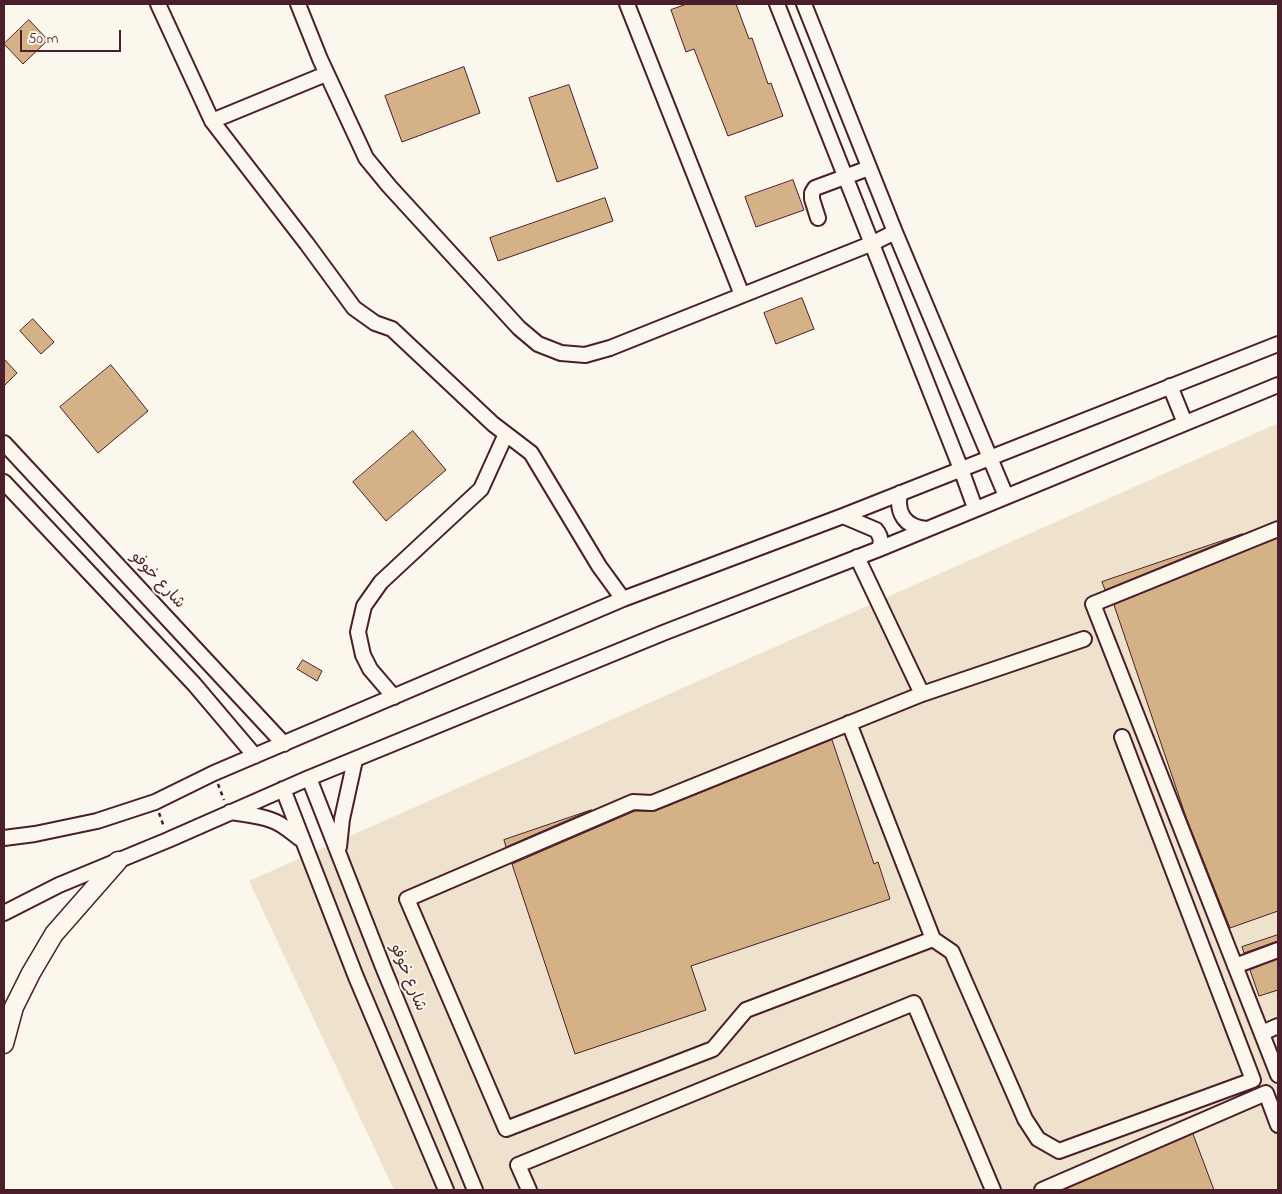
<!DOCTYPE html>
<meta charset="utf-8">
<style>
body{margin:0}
#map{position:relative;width:1282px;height:1194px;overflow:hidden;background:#fbf7ec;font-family:"Indie Flower",sans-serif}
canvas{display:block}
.frame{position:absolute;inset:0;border:5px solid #4a1f2b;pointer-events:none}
.scale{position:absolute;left:20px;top:30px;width:101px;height:22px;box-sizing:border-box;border:2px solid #4a1f2b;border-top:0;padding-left:6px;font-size:15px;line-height:18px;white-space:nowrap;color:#4a1f2b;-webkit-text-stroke:4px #fbf7ec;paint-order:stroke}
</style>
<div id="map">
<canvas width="1282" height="1194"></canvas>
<div class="frame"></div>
<div class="scale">50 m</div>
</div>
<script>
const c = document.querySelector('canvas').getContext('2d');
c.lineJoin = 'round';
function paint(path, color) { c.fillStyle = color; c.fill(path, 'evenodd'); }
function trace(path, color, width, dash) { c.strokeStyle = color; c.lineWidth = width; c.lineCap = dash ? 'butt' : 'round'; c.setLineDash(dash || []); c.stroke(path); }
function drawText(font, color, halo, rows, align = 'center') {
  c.font = font + ' "Indie Flower","Playpen Sans Arabic",sans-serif'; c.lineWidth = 4; c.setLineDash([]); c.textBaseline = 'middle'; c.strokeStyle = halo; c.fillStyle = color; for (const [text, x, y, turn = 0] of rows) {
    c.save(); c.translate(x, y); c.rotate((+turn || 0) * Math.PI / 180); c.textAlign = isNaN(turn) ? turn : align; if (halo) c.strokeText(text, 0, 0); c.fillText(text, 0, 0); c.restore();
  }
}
paint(new Path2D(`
 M1278,423V1190H394L249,881Z`), '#efe2cd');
const building = new Path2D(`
 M687,4H736L749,39L752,38L768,84L771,83L783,116L728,136L694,49L686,52L671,10Z
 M29,20L48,40L23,64L4,44Z
 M464,67L480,113L402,142L385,96Z
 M569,85L598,168L557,182L529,98Z
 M793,180L804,210L756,227L745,197Z
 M605,198L613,221L498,261L490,238Z
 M802,298L814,329L776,344L764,313Z
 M33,319L54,342L41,354L20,331Z
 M4,359L17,373L4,386Z
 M111,365L148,411L98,453L60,407Z
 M413,431L446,470L386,521L353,482Z
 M1242,534L1105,590L1102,582Z
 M1278,538V911L1230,928L1186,817L1114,605Z
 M303,660L322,671L317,681L297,669Z
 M832,740L874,864L878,862L890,899L691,966L706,1010L575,1054L512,864L635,811H655Z
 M591,810L506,847L504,840Z
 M1278,935V941L1244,953L1242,947Z
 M1278,959V990L1259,996L1250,970Z
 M1193,1134L1214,1190H1063Z`);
paint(building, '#d4b186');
trace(building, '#4a1f2b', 1);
const minor = new Path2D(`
 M158,4L212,121L307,244L354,308L375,323L392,329L493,424L531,453L599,566L623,599
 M298,4L320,59L366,158L389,186L519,328L538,344L561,353L585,355L610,348L873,243L895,232
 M627,4L742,295
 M777,4L961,469L975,508
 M804,4L895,232L1006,496
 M212,121L326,74
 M818,218L812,199V193L815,188L869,168
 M1170,386L1185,423
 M4,443L284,744
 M4,482L194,684L255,756
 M900,493C896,513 905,527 926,529
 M843,516L876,530C881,536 882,541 879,549
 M1278,529L1093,604L1278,1075
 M857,557L922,694
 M394,697L370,669L363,655L358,632L364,606L381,582L481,489L506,434
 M849,723L933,939L952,952L1025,1119L1038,1139L1059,1151L1253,1080L1122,737
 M309,778L383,967L475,1190
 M283,789L356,977L446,1190
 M230,812C243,814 258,815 271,820C282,823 292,833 302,840
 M4,838L35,834L97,821L155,802L214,773L623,599L843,516L1278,344
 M339,847L342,819L355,760
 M4,913L59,885L168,840L309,778L663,633L879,549L1278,385
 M933,939L746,1010L713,1049L506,1129L407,899L633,802L652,803L922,694L1084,639
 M1235,966L1278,950
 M1262,1033L1278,1026
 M529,1190L518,1165L914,1003L993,1190
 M1042,1190L1266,1093L1278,1125`);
const major = new Path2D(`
 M4,1044L14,1007L31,973L54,934L118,861`);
trace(minor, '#4a1f2b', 18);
trace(major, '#4a1f2b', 21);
trace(new Path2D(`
 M218,784L224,800
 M159,813L164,827`), '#4a1f2b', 2.5, [4, 4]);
trace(minor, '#fbf7ec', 14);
trace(major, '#fbf7ec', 18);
drawText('16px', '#4a1f2b', '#fbf7ec', [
 ["شارع خوفو",157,581,47],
 ["شارع خوفو",407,978,68]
]);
</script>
